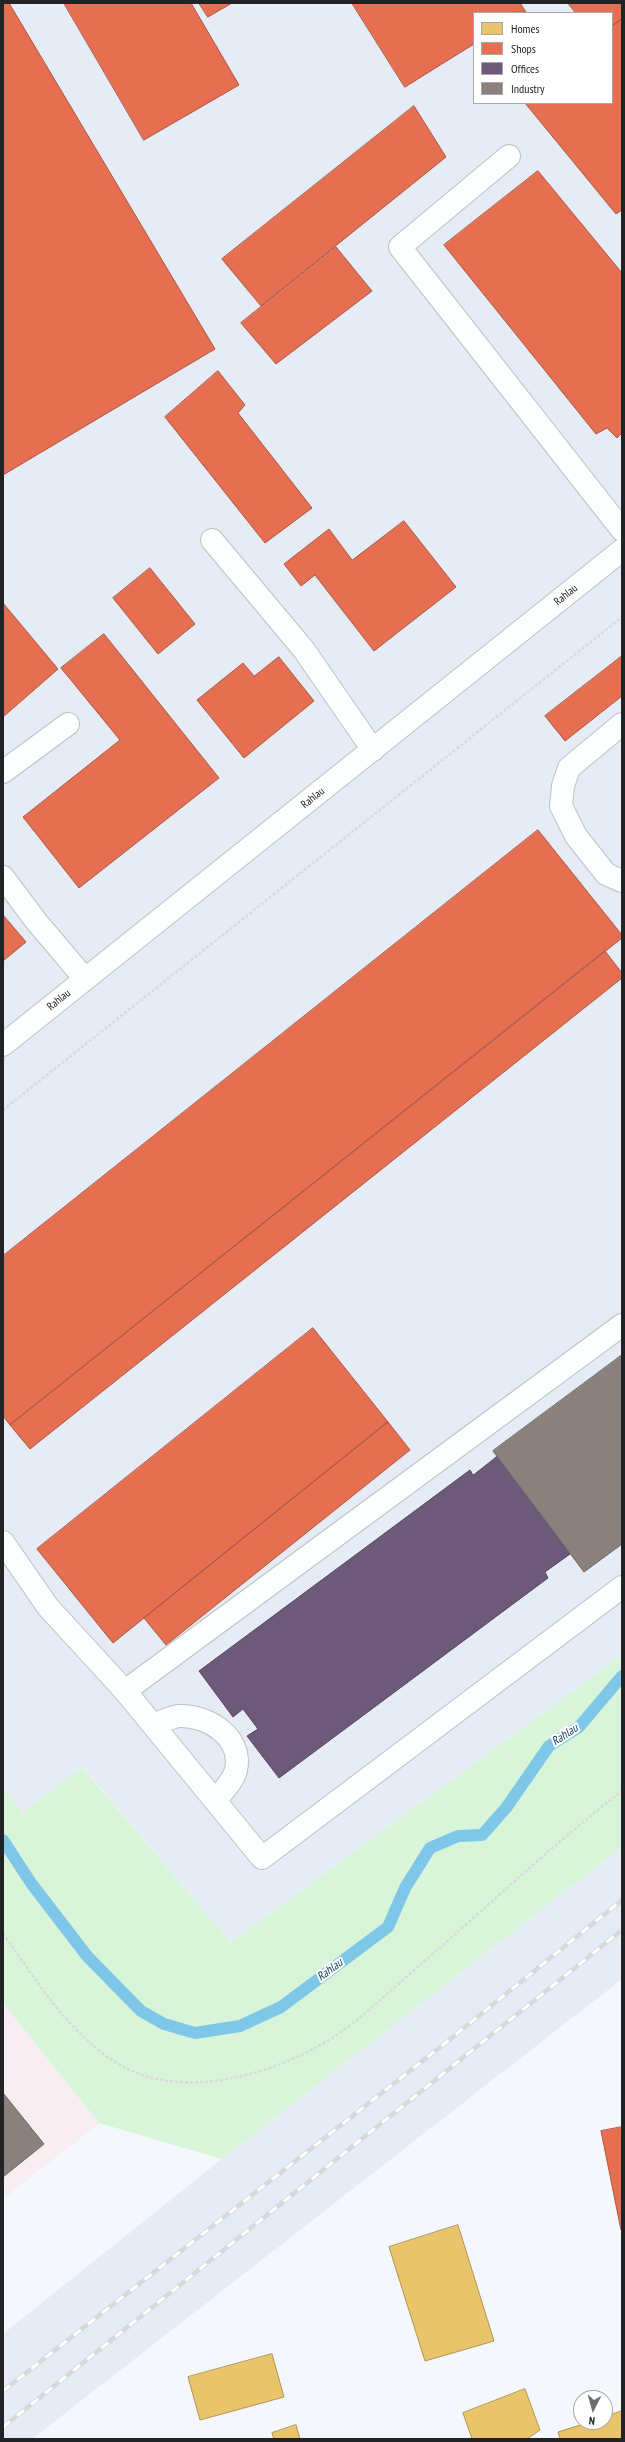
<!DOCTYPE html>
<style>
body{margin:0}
#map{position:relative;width:625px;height:2442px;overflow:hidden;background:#f4f7fb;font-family:"PT Sans Narrow",sans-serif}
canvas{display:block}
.frame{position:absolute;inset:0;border:4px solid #212326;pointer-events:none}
.legend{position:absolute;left:473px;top:12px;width:140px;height:92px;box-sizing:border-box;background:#fff;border:1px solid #a6a7a8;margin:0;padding:5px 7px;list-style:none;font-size:12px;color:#212326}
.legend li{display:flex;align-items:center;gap:8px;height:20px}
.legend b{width:20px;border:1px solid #a6a7a8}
.north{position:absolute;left:573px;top:2390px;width:40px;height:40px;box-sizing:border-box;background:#fff;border:1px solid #a6a7a8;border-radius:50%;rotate:186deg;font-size:11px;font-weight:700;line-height:16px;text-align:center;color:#212326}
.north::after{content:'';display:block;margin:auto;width:14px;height:18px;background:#6b6d71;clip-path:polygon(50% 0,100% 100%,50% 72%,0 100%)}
</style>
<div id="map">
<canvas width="625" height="2442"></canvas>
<div class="frame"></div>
<ul class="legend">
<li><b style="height:11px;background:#e9c46a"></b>Homes</li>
<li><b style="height:11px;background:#e76f51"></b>Shops</li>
<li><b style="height:11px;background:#6d597a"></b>Offices</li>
<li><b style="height:11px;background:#8a817c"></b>Industry</li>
</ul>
<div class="north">N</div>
</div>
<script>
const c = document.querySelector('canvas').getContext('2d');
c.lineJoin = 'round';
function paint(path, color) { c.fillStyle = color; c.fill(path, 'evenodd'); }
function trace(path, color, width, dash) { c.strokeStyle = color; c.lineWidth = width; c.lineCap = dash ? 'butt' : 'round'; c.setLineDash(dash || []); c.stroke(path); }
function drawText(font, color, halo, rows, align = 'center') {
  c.font = font + ' "PT Sans Narrow",sans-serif'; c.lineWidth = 4; c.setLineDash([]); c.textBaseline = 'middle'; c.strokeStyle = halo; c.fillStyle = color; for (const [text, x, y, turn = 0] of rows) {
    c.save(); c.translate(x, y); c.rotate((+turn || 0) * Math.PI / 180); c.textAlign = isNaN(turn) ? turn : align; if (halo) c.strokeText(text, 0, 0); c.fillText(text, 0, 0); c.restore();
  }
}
paint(new Path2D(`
 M3,3H622V1655L231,1942L83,1767L23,1813L3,1788ZM474,13H612V103H474Z
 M622,1847V1979L32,2439H3V2334L222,2159Z`), '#e5ecf6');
paint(new Path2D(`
 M3,2003L99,2123L3,2199Z`), '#f8eef1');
paint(new Path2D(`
 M622,1655V1847L222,2159L99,2123L3,2003V1788L23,1813L82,1767L231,1942Z`), '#d8f5d9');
const homes = new Path2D(`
 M458,2225L494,2341L425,2361L389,2247Z
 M272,2354L284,2397L200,2420L188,2377Z
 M525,2389L540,2430L527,2439H472L463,2413Z
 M622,2411V2439H560L558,2432L590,2422H605V2417Z
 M296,2425L300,2439H274L272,2433Z`);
paint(homes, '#e9c46a');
trace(homes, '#ad9456', 1);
const shops = new Path2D(`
 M3,3H9L215,349L3,475Z
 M64,3H191L239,85L144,140Z
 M199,3H232L208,17Z
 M352,3H520L526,12L474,13V44L405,87Z
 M568,3H622V19L612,26V13H576Z
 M622,19V210L616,214L525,103H612V26Z
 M414,106L446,157L261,306L222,259Z
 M538,171L622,273V433L617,438L607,428L596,434L444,245Z
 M336,247L372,291L276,364L241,323Z
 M218,371L245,405L238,413L312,508L265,543L165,417Z
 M404,521L456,587L374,651L315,575L301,586L284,564L329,529L352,560Z
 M150,568L195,624L158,654L113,598Z
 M3,603L58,669L3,717Z
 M104,634L219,778L79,888L23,817L120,740L61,668Z
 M622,656V696L565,741L545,716Z
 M279,657L314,701L244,758L197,700L243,663L254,676Z
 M538,830L622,935V938L10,1425L3,1416V1256Z
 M3,915L26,942L3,961Z
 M605,951L622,973V978L30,1449L10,1425Z
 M313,1328L388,1422L113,1643L37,1549Z
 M388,1422L410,1450L166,1645L144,1618Z
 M622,2127V2230H621L601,2131Z`);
paint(shops, '#e76f51');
trace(shops, '#ac5844', 1);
const offices = new Path2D(`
 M498,1456L570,1554L545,1572L548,1578L279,1778L247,1736L258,1729L243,1709L233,1717L199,1671L470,1470L473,1475Z`);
paint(offices, '#6d597a');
trace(offices, '#564961', 1);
const industry = new Path2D(`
 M622,1355V1544L584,1572L493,1451Z
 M3,2093L44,2144L3,2177Z`);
paint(industry, '#8a817c');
trace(industry, '#6a6562', 1);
trace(new Path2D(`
 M3,1840L31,1883L87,1956L141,2011L164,2024L195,2033L240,2026L281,2007L388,1927L405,1888L430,1848L458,1836L482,1835L506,1808L549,1746L579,1727L622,1676`), '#7fc7e8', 12);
const minor = new Path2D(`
 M509,156L400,247L622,530
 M212,540L304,650L373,750
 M622,724L569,768L563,786L561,806L576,836L606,874L622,881
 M3,772L68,724
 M3,877L36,921L85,979
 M3,1045L622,550
 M3,1542L48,1607L125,1691L262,1858L622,1587
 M125,1691L622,1325
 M153,1725C161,1722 171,1717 179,1716C208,1715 243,1737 236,1770C233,1782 222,1792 215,1801`);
trace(minor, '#bec0c3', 24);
trace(new Path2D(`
 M3,1110L622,617
 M3,1934C37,1980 69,2035 120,2065C178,2099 259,2078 315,2048C352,2029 388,1992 420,1965C487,1907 552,1845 622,1791`), '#d9dadc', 2.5, [3, 2]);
trace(minor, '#fdfefe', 22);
const rail = new Path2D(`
 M3,2391L444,2044L622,1900
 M3,2427L622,1930`);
trace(rail, '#d7d8da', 4.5);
trace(rail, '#fff', 3, [9]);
drawText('11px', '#212326', '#fff', [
 ["Rahlau",566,595,-39],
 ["Rahlau",313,798,-39],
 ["Rahlau",59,1000,-39]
]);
drawText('italic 12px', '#0f3c4f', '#fff', [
 ["Rahlau",565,1735,-34],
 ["Rahlau",330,1970,-37]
]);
</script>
